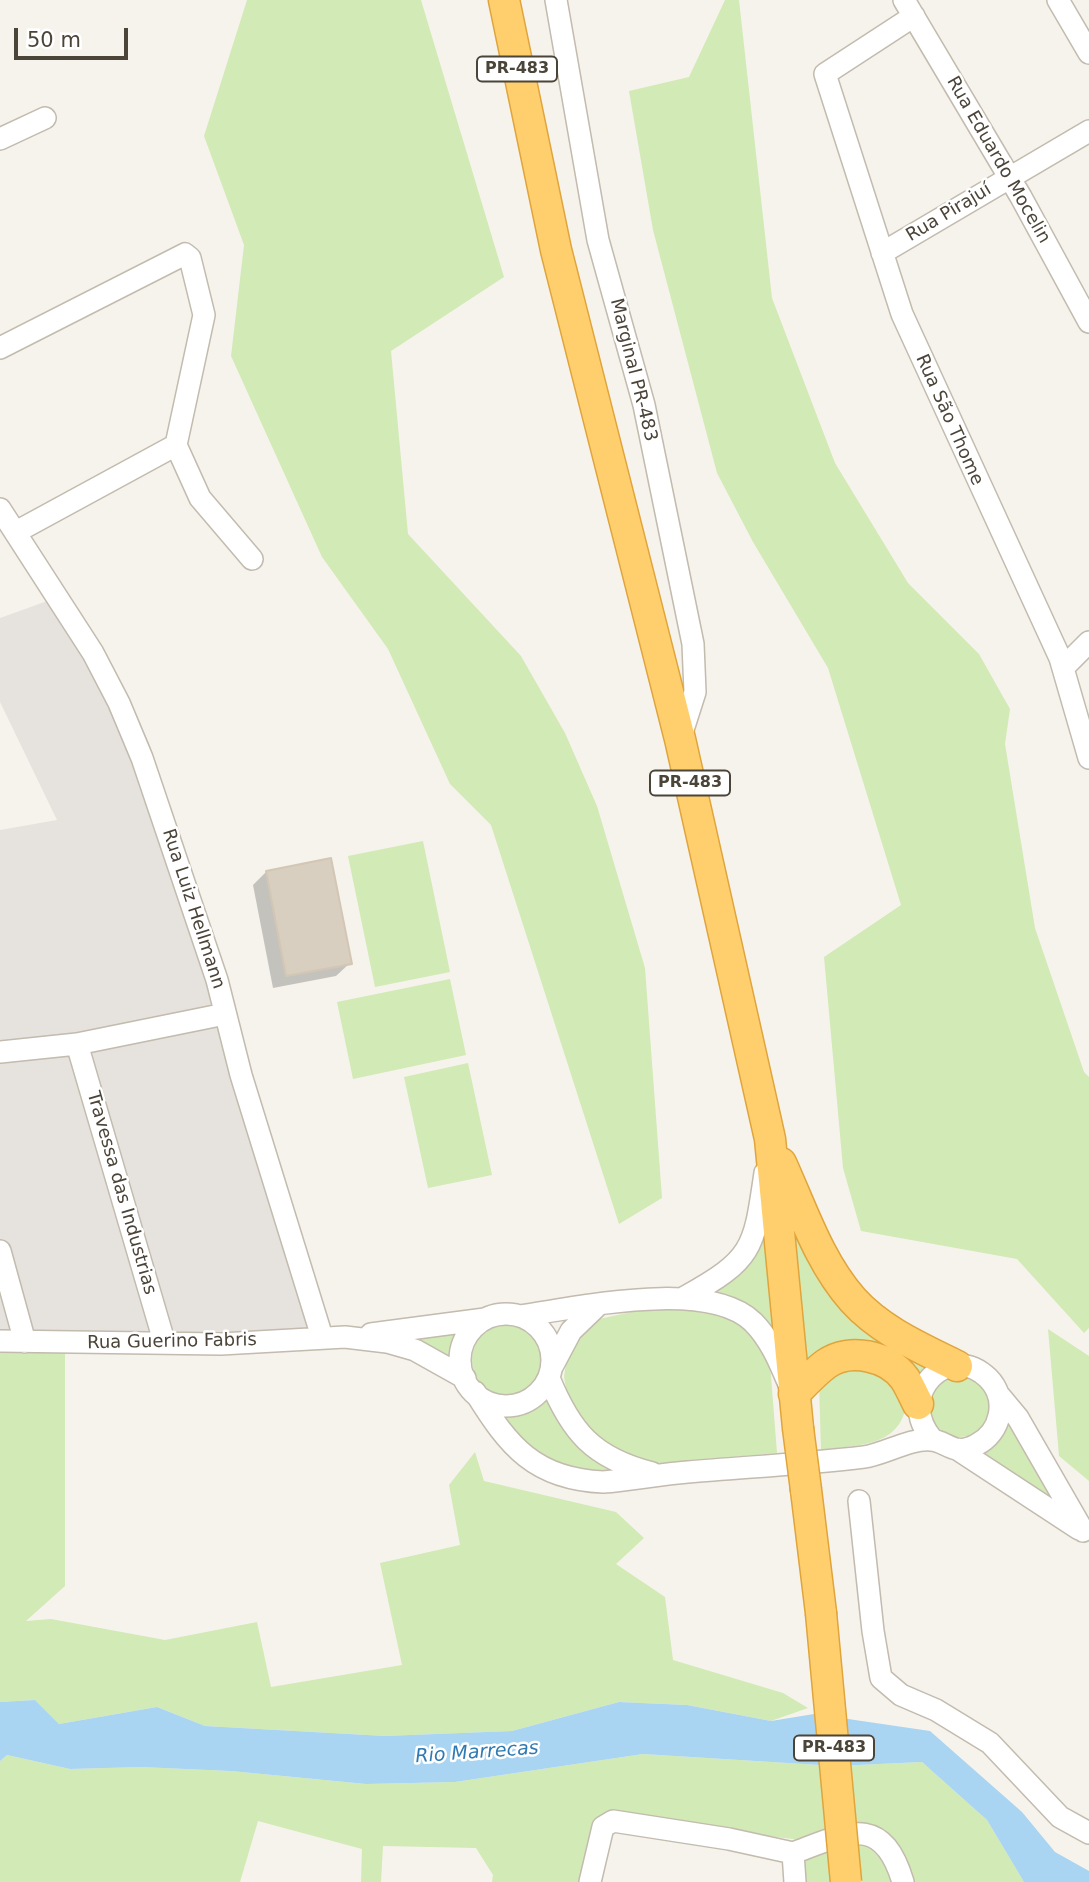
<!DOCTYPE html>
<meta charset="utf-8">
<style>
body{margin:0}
#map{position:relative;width:1089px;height:1882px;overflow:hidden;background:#f6f3ec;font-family:"DejaVu Sans",sans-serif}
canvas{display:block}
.scale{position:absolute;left:14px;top:28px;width:114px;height:32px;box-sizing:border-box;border:4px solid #4b4439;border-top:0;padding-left:9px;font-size:21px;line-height:24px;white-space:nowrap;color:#4b4439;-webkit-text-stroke:5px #fff;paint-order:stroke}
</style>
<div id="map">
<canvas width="1089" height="1882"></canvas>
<div class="scale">50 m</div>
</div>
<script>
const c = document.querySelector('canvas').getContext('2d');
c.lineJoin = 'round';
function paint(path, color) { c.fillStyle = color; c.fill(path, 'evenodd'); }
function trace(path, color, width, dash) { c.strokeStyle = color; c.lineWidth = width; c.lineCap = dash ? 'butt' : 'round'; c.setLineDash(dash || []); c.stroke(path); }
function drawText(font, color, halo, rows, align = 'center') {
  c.font = font + ' "DejaVu Sans",sans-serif'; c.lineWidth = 5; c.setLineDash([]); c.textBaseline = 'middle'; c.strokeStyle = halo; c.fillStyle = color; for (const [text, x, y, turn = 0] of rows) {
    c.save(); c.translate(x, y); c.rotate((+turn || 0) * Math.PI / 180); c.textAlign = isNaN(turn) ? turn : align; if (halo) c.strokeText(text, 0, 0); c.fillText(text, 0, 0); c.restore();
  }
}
paint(new Path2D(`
 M64,595L129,698L149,743L227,981L325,1331L0,1342V830L57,820L0,702V618Z`), '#e6e2dd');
paint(new Path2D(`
 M247,0H421L504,277L391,351L408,534L521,656L565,733L597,806L645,968L662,1198L619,1224L491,825L450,784L388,649L322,557L231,356L244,245L204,136Z
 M725,0H739L772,298L835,463L908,583L979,654L1010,709L1005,744L1035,928L1084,1072L1089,1077V1328L1084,1333L1017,1259L861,1231L843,1168L824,957L901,905L828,668L753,542L717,473L653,230L629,91L689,77Z
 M423,841L450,972L375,987L348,856Z
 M450,979L466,1055L353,1079L337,1002Z
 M468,1063L492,1175L428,1188L404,1077Z
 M789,1208L795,1226L937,1364L917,1379L911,1372L807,1364Z
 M766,1220L779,1339L697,1295Z
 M701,1307L747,1327L770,1363L777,1453L648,1465L594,1438L568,1398L564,1377L567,1355L591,1324L599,1319L636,1311Z
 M472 1360a35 35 0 1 1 70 0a35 35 0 1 1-70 0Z
 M466,1328L457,1345L456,1363L391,1336Z
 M1048,1329L1089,1356V1481L1059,1456Z
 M0,1342L65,1345V1586L26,1621L51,1619L165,1640L257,1622L271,1687L402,1665L380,1563L460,1545L449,1485L475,1452L484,1481L616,1512L644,1538L616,1564L665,1597L673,1660L783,1693L808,1708L771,1721L687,1705L619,1702L512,1731L385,1736L205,1726L157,1707L59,1724L35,1700L0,1702Z
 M837,1366L888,1374L905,1410C896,1448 853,1445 821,1450L819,1383Z
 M930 1407a30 30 0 1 1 60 0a30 30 0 1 1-60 0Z
 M549,1389L554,1404L640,1476L605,1480L532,1455L497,1411C519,1415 537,1407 549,1389Z
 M1009,1422L1056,1507L974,1453L1004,1429Z
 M643,1754L836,1766L922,1762L987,1820L1024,1882H803L801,1840L603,1816L585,1882H492L493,1875L476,1848L383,1846L381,1882H361L362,1849L258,1821L240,1882H0V1761L7,1755L70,1769L141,1767L231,1771L366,1784L455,1782Z`), '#d2eab5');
paint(new Path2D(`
 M35,1700L59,1724L157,1707L205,1726L385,1736L512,1731L619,1702L687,1705L771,1721L814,1714L930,1731L1022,1812L1055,1852L1089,1871V1882H1024L987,1820L922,1762L836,1766L643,1754L455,1782L366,1784L231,1771L141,1767L70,1769L7,1755L0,1761V1702Z`), '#a9d4f2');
paint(new Path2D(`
 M266,872L350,963L336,976L273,988L253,885Z`), '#0003');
const building = new Path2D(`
 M331,858L352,964L286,976L266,871Z`);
paint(building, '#d8cfc1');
trace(building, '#d3c7b4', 2);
const minor = new Path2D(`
 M556,0L598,240L644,405L693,644L695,692L680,739
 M904,0L1021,197L1089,322
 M1058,0L1089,53
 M914,16L825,74L902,314L1060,658L1089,758
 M0,139L45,118
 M882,253L1089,131
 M0,348L185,254L190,258L204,315L176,445L200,498L252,559
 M0,509L93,653L119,703L142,758L217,980L241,1075L322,1337
 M16,532L176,445
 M1063,668L1089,642
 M77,1044L164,1341
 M0,1052L77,1044L225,1014
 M0,1251L25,1342
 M685,1297C754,1259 754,1248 765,1173
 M460 1360a46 46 0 1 1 92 0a46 46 0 1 1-92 0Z
 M519,1316C578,1308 707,1278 753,1322C770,1339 779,1361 788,1382
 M371,1334L485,1319
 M0,1341L221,1344L345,1337L387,1342L415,1350L465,1378
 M553,1365L571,1331L597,1306
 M549,1378C571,1432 593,1458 652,1473
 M475,1392C509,1447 535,1479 603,1482C632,1480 659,1474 688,1472C746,1467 806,1464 864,1457C885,1454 910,1438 931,1440C947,1441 954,1457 976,1445C1001,1433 1009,1399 988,1378C949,1340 894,1394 932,1439
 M998,1394L1018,1418L1083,1531
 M957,1449L1079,1529
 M859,1501L873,1631L881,1678L901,1695L936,1710L990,1743L1060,1817L1089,1833
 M793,1853C847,1833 882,1812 903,1882
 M793,1853L795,1882
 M590,1882L603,1827L613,1821L729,1839L793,1853`);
const highway = new Path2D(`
 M504,0L556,250L680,739L770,1139L798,1428
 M781,1163C802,1209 819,1262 853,1300C881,1331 921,1348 957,1366
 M794,1394C804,1384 815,1372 826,1364C850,1347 889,1356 905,1379C910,1387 914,1396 918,1404
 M806,1490L821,1613`);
trace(minor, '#c2bbae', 24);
trace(highway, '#e0a43c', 33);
trace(minor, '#fff', 21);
trace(highway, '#ffcf6e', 30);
const highwayBridge = new Path2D(`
 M798,1428L806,1490
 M821,1613L846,1882`);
trace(highwayBridge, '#e0a43c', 33, []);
trace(highwayBridge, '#ffcf6e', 30);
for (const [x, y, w] of [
 [517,69,80],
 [690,783,80],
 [834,1748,80]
]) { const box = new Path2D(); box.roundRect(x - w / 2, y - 12.5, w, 25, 5); c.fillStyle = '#fff'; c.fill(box); trace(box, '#4b4439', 2); }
drawText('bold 16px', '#4b4439', null, [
 ["PR-483",517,69],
 ["PR-483",690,783],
 ["PR-483",834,1748]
]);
drawText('18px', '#4b4439', '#fff', [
 ["Rua Eduardo Mocelin",998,160,60],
 ["Rua Pirajuí",949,213,-31],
 ["Marginal PR-483",633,370,76],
 ["Rua São Thome",949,420,66],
 ["Rua Luiz Hellmann",193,909,72],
 ["Travessa das Industrias",121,1193,74],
 ["Rua Guerino Fabris",172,1342,-1]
]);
drawText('italic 19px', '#2e7ab2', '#fff', [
 ["Rio Marrecas",477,1753,-4]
]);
</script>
